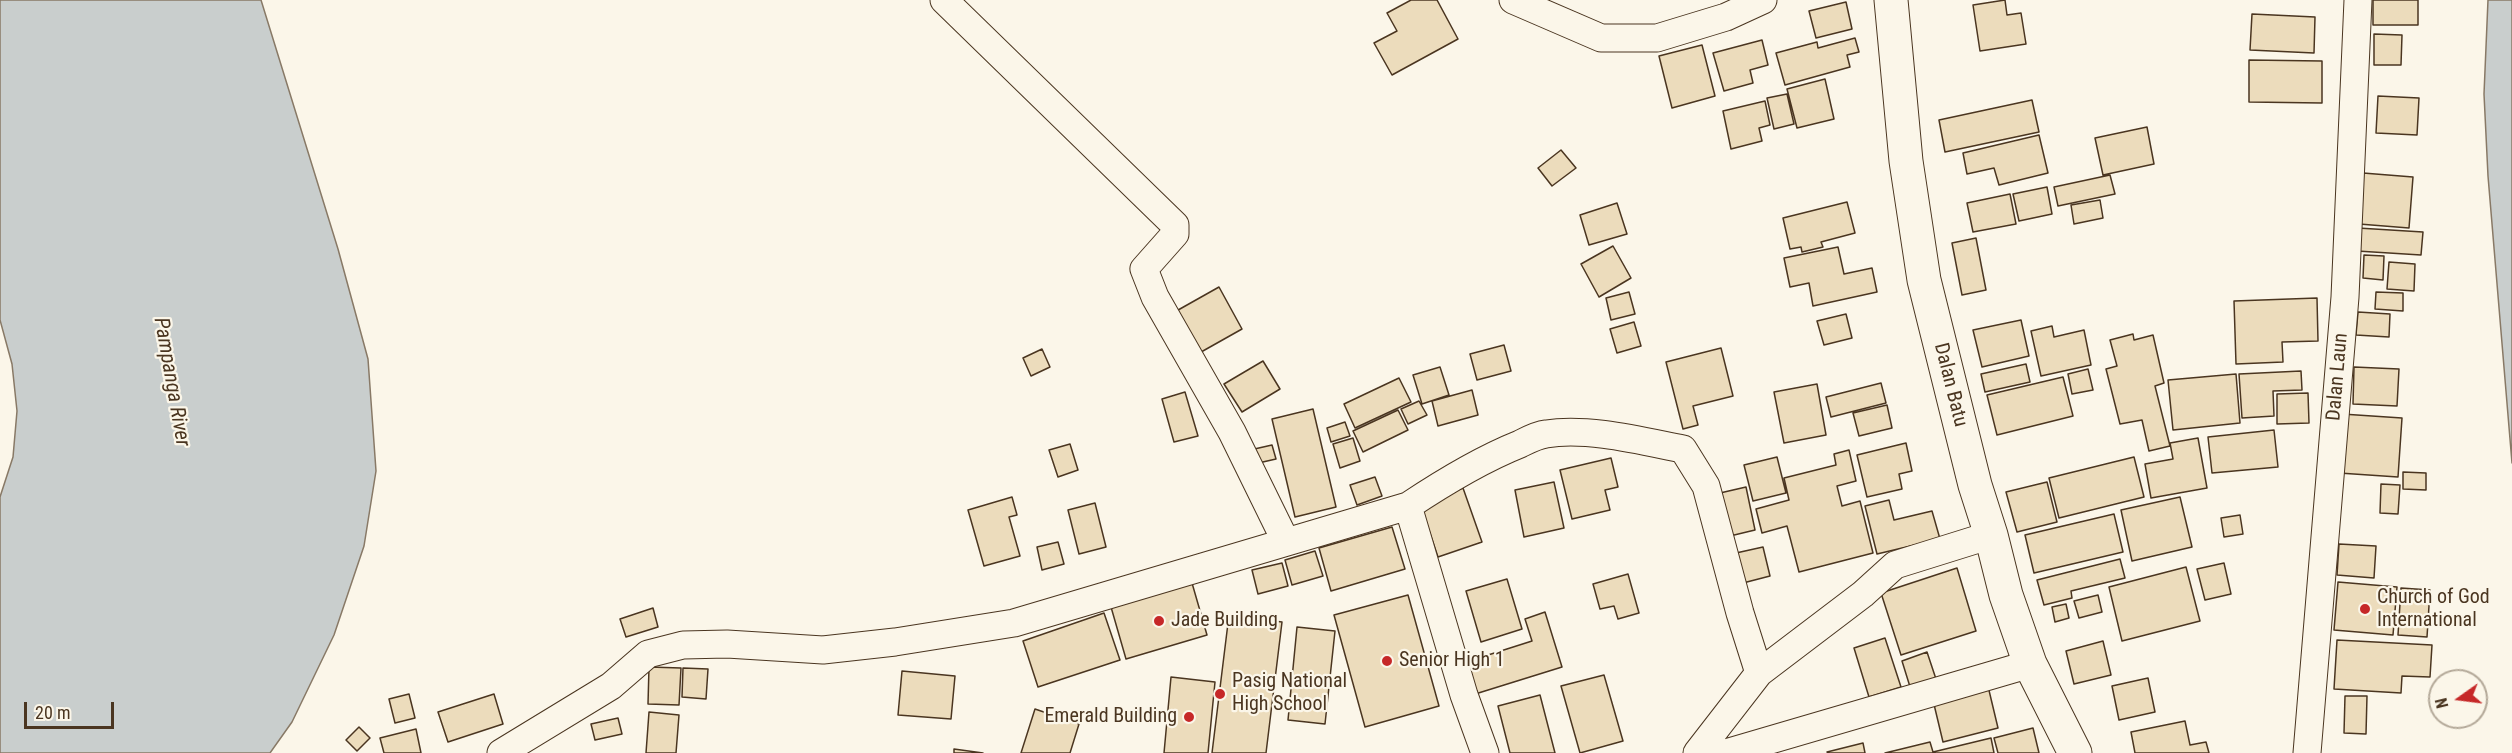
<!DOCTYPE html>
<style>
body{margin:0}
#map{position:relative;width:2512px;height:753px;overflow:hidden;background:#fbf6e9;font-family:"Roboto Condensed",sans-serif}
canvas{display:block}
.north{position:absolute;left:2428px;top:669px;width:60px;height:60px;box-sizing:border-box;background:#fbf6e9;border:2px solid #b4a999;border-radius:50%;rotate:256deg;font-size:16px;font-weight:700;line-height:24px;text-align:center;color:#4a3520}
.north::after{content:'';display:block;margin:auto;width:21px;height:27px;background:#c62828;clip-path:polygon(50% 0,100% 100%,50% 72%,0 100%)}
.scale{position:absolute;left:24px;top:702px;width:90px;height:27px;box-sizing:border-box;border:3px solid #4a3520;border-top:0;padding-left:8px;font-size:18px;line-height:21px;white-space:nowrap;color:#4a3520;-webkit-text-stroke:4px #fbf6e9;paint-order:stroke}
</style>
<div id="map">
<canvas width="2512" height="753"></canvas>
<div class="north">N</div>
<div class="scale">20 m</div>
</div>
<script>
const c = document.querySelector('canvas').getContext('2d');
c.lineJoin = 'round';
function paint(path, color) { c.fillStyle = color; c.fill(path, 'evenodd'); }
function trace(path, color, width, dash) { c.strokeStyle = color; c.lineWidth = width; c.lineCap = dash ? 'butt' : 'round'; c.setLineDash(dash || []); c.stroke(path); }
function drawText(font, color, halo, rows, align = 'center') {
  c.font = font + ' "Roboto Condensed",sans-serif'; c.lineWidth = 4.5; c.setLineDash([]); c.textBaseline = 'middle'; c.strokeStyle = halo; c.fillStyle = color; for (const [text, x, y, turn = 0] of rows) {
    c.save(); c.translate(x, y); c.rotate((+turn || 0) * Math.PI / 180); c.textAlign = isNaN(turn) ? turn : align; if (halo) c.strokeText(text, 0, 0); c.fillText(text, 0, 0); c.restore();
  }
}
const water = new Path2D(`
 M0,0H261L338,249L368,359L376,471L364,546L334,635L292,722L270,753H0V497L13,457L17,411L12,364L0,320Z
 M2488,0H2512V463L2488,176L2484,94Z`);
paint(water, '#c9cecd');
trace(water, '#887966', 1.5);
const building = new Path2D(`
 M1411,0H1437L1458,39L1392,75L1374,43L1397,31L1387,13Z
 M2005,0L2007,15L2021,13L2026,44L1980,51L1973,5Z
 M2373,0H2418V25H2373Z
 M1846,2L1852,29L1816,38L1809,11Z
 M2252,14L2315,17L2314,53L2250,50Z
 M2374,34L2402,35L2401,65H2374Z
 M1855,38L1859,52L1847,55L1850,67L1785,85L1776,53L1817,42L1818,48Z
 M1762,40L1768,65L1750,70L1753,83L1724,91L1713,53Z
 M1702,45L1715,96L1672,108L1659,56Z
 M2249,60L2322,61V103L2249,102Z
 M1825,79L1834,119L1797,128L1787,89Z
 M1787,94L1794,124L1774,129L1767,98Z
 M2378,96L2419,98L2417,135L2376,133Z
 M2032,100L2039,132L1945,152L1939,120Z
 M1765,101L1770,125L1759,128L1762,141L1731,149L1723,111Z
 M2147,127L2154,164L2103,175L2095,138Z
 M2039,135L2048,173L1999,185L1994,168L1967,174L1963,153Z
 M1561,150L1576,168L1552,186L1538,168Z
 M2363,173L2413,177L2409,228L2359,224Z
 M2110,175L2115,194L2058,206L2054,187Z
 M2047,187L2052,214L2019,221L2013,194Z
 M2010,194L2016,224L1973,232L1967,203Z
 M2100,200L2103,218L2074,224L2071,205Z
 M1847,202L1855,233L1821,242L1823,247L1802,252L1801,247L1790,249L1783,218Z
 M1617,203L1627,234L1589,245L1580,215Z
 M2358,228L2423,232L2421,255L2357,251Z
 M1976,238L1986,290L1962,295L1952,243Z
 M1613,246L1631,278L1599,297L1581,264Z
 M1838,247L1844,274L1872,268L1877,292L1813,306L1809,283L1790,287L1784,258Z
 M2364,255L2384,256L2383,280L2363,278Z
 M2389,262L2415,264L2414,291L2387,289Z
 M1219,287L1242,329L1194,356L1171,314Z
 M1629,292L1635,314L1611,320L1606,298Z
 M2376,292L2403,293V311L2375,309Z
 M2317,298L2318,341L2282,342L2283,362L2236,364L2234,301Z
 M2358,312L2390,314L2389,337L2356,335Z
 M1846,314L1852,338L1824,345L1817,321Z
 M2021,320L2029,356L1982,367L1973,330Z
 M1634,322L1641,346L1617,353L1610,329Z
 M2052,326L2054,337L2084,330L2091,365L2041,376L2031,331Z
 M2133,334L2134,340L2153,335L2164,383L2155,386L2170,446L2149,451L2142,420L2120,424L2106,369L2117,366L2110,340Z
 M1504,345L1511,371L1477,380L1470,354Z
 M1721,348L1733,396L1693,406L1698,425L1683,429L1666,362Z
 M1042,349L1050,367L1031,376L1023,358Z
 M1263,361L1280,389L1242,412L1224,384Z
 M2026,364L2030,382L1985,392L1981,374Z
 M1440,367L1449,395L1422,404L1413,375Z
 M2354,367L2399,369L2397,406L2353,404Z
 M2088,369L2093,390L2072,394L2068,374Z
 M2301,371L2302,390L2273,391L2274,416L2242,418L2239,374Z
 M2236,374L2240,423L2173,430L2168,380Z
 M2063,377L2073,416L1997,435L1987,395Z
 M1399,378L1411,402L1355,428L1344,404Z
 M1881,383L1886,403L1831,417L1826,397Z
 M1817,384L1826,435L1784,443L1774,392Z
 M1472,390L1478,415L1438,426L1432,401Z
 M1185,392L1198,436L1174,442L1162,399Z
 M2308,393L2309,423L2277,424V394Z
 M1419,401L1427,415L1408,424L1401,409Z
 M1887,405L1892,428L1859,436L1853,413Z
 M1313,409L1336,507L1295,517L1272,419Z
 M1398,410L1408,430L1363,452L1353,431Z
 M2342,414L2402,418L2398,477L2339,473Z
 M1345,422L1350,436L1331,442L1327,428Z
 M2274,430L2278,467L2212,473L2208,437Z
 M1353,438L1360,461L1340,468L1333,444Z
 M2198,438L2207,488L2151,498L2145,464L2173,459L2170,443Z
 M1906,443L1912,471L1899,474L1902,489L1867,497L1857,455Z
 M1070,444L1078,470L1058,477L1049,450Z
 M1272,445L1276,459L1254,464L1250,450Z
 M1849,450L1856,481L1837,486L1842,506L1860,501L1873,553L1799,572L1787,526L1762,533L1756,509L1789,500L1784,478L1836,465L1834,454Z
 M1777,457L1786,493L1753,501L1744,465Z
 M2134,457L2144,497L2059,518L2049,478Z
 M1611,458L1618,487L1605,490L1610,510L1572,519L1560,470Z
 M2403,472L2426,473V490L2403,489Z
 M1375,477L1382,496L1357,505L1350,485Z
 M1554,482L1564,528L1524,537L1515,490Z
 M2047,482L2057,522L2017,532L2006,492Z
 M2381,484L2400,485L2398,514L2380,513Z
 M1746,487L1755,530L1730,536L1720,493Z
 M1463,488L1482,542L1438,557L1420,504Z
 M1012,497L1017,515L1009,517L1020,556L984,566L968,510Z
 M2180,497L2192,547L2132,561L2121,510Z
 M1889,500L1894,520L1932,511L1940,539L1877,554L1865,506Z
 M1095,503L1106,547L1079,554L1068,510Z
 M2114,514L2123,552L2034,573L2025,535Z
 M2240,515L2243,534L2224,537L2221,518Z
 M1392,527L1405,569L1331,591L1319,548Z
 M1058,542L1064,564L1042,570L1037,547Z
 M2339,544L2376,546L2374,578L2337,575Z
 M1763,547L1770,576L1743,583L1736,553Z
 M1315,551L1323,576L1292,585L1285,560Z
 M2120,559L2125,578L2071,591L2072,598L2044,605L2037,580Z
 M1282,563L1288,586L1258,594L1252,570Z
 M2224,563L2231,594L2205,600L2197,569Z
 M2186,567L2200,621L2122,641L2109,587Z
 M1957,568L1976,631L1901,655L1881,593Z
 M1628,574L1639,613L1618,619L1614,606L1600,609L1593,584Z
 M1507,579L1522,629L1481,642L1466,591Z
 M2338,582L2397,587L2393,635L2334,630Z
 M1192,583L1207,635L1126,659L1111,607Z
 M2401,588L2430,590L2427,637L2398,635Z
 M1408,595L1439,706L1365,727L1334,615Z
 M2098,595L2102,612L2079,618L2074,601Z
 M2066,604L2069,618L2055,622L2052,607Z
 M653,608L658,627L626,637L620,619Z
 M1545,612L1562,667L1472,695L1463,663L1532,641L1525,619Z
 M1104,613L1120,660L1038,687L1023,641Z
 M1229,615L1282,622L1266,753H1212Z
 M1297,627L1335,631L1325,724L1288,720Z
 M1885,638L1901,687L1869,697L1854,648Z
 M2337,640L2432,645L2430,677L2402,676L2401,693L2334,689Z
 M2103,641L2111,675L2074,684L2066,651Z
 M1927,652L1937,682L1911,690L1902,661Z
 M649,667L681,668L679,705L648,704Z
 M683,668L708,669L706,699L682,697Z
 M902,671L955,676L951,719L898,715Z
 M1604,675L1623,741L1580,753L1561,686Z
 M1171,677L1215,682L1208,753H1164Z
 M2148,678L2155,712L2119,720L2112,686Z
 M1987,682L1998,728L1943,742L1932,696Z
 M409,694L415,718L395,723L389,699Z
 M494,694L503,724L448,742L438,712Z
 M1540,695L1555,753H1510L1498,706Z
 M2345,696H2367L2366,734L2344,733Z
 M1035,709L1079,724L1070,753H1021Z
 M649,712L679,715L676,753H646Z
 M618,718L622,734L595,740L591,724Z
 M2185,721L2190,745L2206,742L2209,753H2135L2131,732Z
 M359,727L370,738L357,751L346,740Z
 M2033,728L2039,753H1998L1994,738Z
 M416,729L421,753H384L380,738Z
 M1991,738L1994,753H1885L1930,742L1933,752Z
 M1863,743L1865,753H1828L1827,752Z
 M954,749L983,753H954Z`);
paint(building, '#ecdcbc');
trace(building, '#4a3520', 1.5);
const minor = new Path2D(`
 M944,0L1175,225V234L1144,269L1155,297L1232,432L1286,542
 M1513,0L1601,38H1657L1726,17L1763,0
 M1408,506C1444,482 1480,460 1520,444C1528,440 1537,435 1546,434C1587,427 1642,441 1683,449L1706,486L1740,613L1759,673
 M501,753L611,686L648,654L683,645L727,644L823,650L895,642L1014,623L1408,506L1464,695L1485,753
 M1697,753L1759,673L1863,594L1895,565L1991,535
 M1726,753L2030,664
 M2307,753L2345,297L2358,0`);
const primary = new Path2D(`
 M1891,0L1906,161L1924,280L1975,485L1991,535L2006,595L2030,664L2075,753`);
trace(minor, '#4a3520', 29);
trace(primary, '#4a3520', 35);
trace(minor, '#fbf6e9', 27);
trace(primary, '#fbf6e9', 33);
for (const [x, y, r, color] of [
 [2365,609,6,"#c62828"],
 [1159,621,6,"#c62828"],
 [1387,661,6,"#c62828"],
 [1220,694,6,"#c62828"],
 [1189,717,6,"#c62828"]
]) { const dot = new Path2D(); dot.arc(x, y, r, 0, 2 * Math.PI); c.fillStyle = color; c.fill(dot); trace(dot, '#fbf6e9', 2); }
drawText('20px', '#4a3520', '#fbf6e9', [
 ["Dalan Laun",2338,377,-85],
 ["Dalan Batu",1950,385,76]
]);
drawText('20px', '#4a3520', '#fbf6e9', [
 ["Church of God",2377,598],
 ["International",2377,621],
 ["Jade Building",1171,621],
 ["Senior High 1",1399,661],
 ["Pasig National",1232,682],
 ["High School",1232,705],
 ["Emerald Building",1177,717,"right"]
], 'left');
drawText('italic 21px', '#4a3520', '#fbf6e9', [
 ["Pampanga River",171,382,80]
]);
</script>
